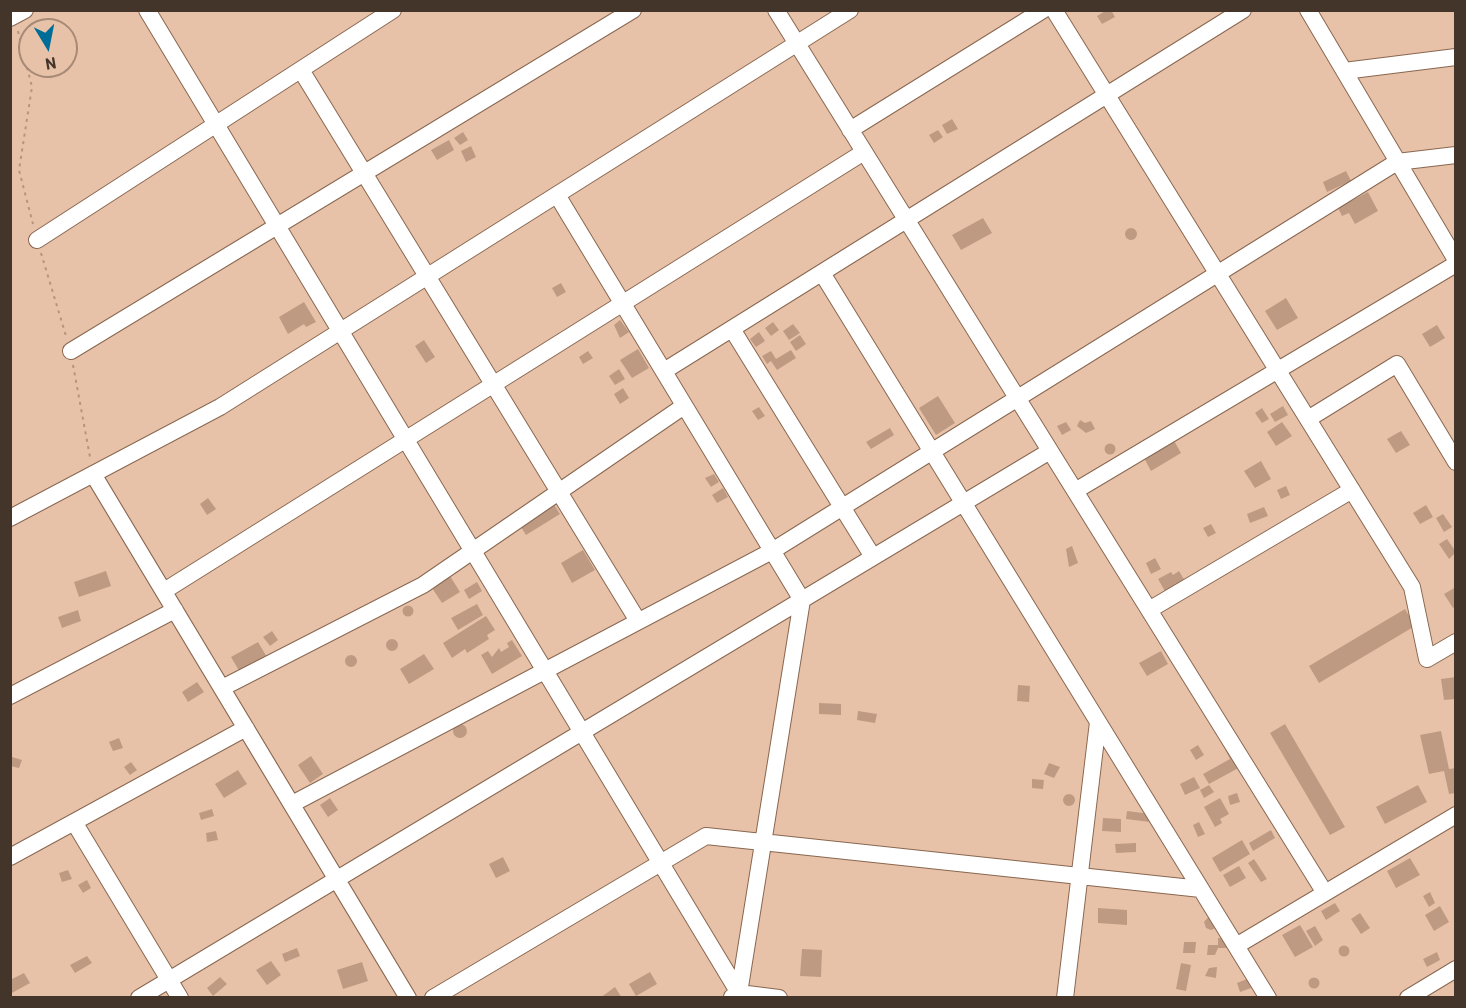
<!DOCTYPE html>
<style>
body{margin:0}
#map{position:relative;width:1466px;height:1008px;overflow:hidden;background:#e8c2a8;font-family:Barlow,sans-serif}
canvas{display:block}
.frame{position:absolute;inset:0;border:12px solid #44352b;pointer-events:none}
.north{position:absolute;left:18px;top:18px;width:60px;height:60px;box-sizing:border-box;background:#e8c2a8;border:2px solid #a68a76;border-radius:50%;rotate:170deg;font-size:16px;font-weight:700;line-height:24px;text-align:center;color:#44352b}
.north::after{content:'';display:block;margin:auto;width:21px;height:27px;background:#006d99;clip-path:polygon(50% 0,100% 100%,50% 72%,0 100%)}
</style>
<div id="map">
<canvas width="1466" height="1008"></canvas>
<div class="frame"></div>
<div class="north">N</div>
</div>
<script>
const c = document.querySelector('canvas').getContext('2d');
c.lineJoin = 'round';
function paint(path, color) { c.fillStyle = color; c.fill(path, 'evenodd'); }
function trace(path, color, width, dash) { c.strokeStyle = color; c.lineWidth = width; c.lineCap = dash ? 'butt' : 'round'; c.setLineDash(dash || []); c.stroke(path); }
paint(new Path2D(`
 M1107,10H1111L1115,17L1102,24L1097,16Z
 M952,119L958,129L947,134L942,125Z
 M938,130L943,137L934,143L929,135Z
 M463,132L468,140L460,145L454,138Z
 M449,140L454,150L437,160L431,150Z
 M471,146L476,157L466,162L461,151Z
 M1346,171L1351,181L1327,192L1323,182Z
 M1368,192L1378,211L1355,224L1349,213L1342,216L1338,208Z
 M983,218L992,233L961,250L952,235Z
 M1125 234a6 6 0 1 1 12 0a6 6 0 1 1-12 0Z
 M561,283L566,292L557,297L552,288Z
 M1286,298L1298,318L1277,330L1265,311Z
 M304,302L316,322L306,327L304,324L288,334L279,317Z
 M620,320L629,332L620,338L614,325Z
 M773,322L779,330L771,336L765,328Z
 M793,324L800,333L789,340L783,331Z
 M1437,325L1445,338L1430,347L1422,334Z
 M759,332L765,341L756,347L750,339Z
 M800,335L806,344L796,351L790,342Z
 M424,340L435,357L426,363L415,346Z
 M638,349L649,368L632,378L620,360Z
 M791,350L796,358L777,370L771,361L767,364L762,356L771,351L776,359Z
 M588,351L593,358L583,364L579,357Z
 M619,369L625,379L615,385L609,376Z
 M623,388L629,398L620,404L614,394Z
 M938,396L955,423L936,435L919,408Z
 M1283,406L1288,415L1275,422L1270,414Z
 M759,407L765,416L758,420L752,411Z
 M1262,408L1269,419L1262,423L1255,413Z
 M1080,420L1085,423L1091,421L1095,429L1086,433L1077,426Z
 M1066,422L1071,430L1062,435L1057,426Z
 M1282,422L1292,436L1276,446L1267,432Z
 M890,428L894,435L871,449L866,442Z
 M1401,431L1410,445L1396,453L1387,439Z
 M1173,439L1181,453L1151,471L1143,456Z
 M1104.5 449a5.5 5.5 0 1 1 11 0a5.5 5.5 0 1 1-11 0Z
 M1261,461L1271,479L1255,488L1244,471Z
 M714,474L719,482L711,487L705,478Z
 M1286,486L1290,495L1281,499L1277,490Z
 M723,488L728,497L717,503L712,495Z
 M208,498L216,509L207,515L200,504Z
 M553,503L560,514L526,535L519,524Z
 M1426,505L1433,517L1420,524L1413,513Z
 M1264,507L1268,516L1250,523L1247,514Z
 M1443,514L1452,527L1444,532L1436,518Z
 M1211,524L1216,533L1208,537L1203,528Z
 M1447,539L1456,552L1449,559L1439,544Z
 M1072,546L1078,563L1069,567L1066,549Z
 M583,550L595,570L572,583L561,563Z
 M1155,558L1161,569L1151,574L1146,563Z
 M106,571L111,586L79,597L74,582Z
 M1179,571L1185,581L1166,593L1158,579L1171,572L1173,575Z
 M450,576L460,592L442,603L432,588Z
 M477,582L482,591L469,599L464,590Z
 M1456,587V606L1453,608L1444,594Z
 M477,604L483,615L458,630L451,618Z
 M402.5 611a5.5 5.5 0 1 1 11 0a5.5 5.5 0 1 1-11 0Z
 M1405,609L1415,626L1319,683L1309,666Z
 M78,610L81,621L62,628L58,617Z
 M486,616L495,630L487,635L489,639L467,653L465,649L452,658L443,643Z
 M272,631L278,640L270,646L263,637Z
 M386 645a6 6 0 1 1 12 0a6 6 0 1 1-12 0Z
 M512,640L522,656L492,674L481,655L488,651L492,657L499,648L501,652L509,647L507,643Z
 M258,642L268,659L241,674L231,657Z
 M1161,651L1168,664L1147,676L1139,663Z
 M424,654L434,669L409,684L400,669Z
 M345 661a6 6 0 1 1 12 0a6 6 0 1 1-12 0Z
 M1456,677V699L1444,700L1441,679Z
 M197,682L204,692L188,702L182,692Z
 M1018,685L1030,686L1029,702L1017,701Z
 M819,703L841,704V715L819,714Z
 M858,711L877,714L875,723L857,720Z
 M1285,724L1345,827L1330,835L1270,733Z
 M453 731a7 7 0 1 1 14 0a7 7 0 1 1-14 0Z
 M1441,731L1449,769L1456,768V793L1449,794L1444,771L1429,774L1420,735Z
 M119,738L123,748L113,751L109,742Z
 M1198,745L1204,755L1196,760L1190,750Z
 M1234,745L1244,765L1209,784L1203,774L1230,759L1225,749Z
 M311,756L323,774L310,783L298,765Z
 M12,757L22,760L19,768L10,766Z
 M131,762L137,770L130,775L124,767Z
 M1049,763L1060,767L1054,778L1044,774Z
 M238,770L247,784L224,798L215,784Z
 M1194,777L1200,788L1185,795L1180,784Z
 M1032,779L1044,780L1043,789L1032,788Z
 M1209,785L1214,792L1204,798L1200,790Z
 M1418,785L1427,802L1385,824L1376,807Z
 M1237,793L1240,802L1230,805L1228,796Z
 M1063 800a6 6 0 1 1 12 0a6 6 0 1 1-12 0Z
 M330,798L338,810L328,817L320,805Z
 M1220,798L1229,814L1220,819L1222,823L1215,827L1204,807Z
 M212,809L214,816L201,820L199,813Z
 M1127,811L1151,814L1150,822L1126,819Z
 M1103,818L1121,819V832L1102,831Z
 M1199,822L1205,834L1198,837L1193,825Z
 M1271,830L1275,838L1253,851L1249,843Z
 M216,831L218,840L207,842L206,833Z
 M1242,840L1250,854L1220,872L1212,858Z
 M1136,843V852L1116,853L1115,844Z
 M503,857L510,871L496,878L489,864Z
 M1410,858L1420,875L1396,888L1387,871Z
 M1254,859L1267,879L1261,882L1248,863Z
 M1239,866L1246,878L1230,887L1223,875Z
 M68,870L72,879L62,882L59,873Z
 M87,880L91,888L83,893L78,885Z
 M1430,892L1435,903L1429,907L1423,896Z
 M1335,903L1340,911L1326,920L1321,911Z
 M1440,906L1449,922L1434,931L1425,915Z
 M1098,908L1127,910V925L1098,923Z
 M1360,913L1370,928L1361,934L1351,919Z
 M1210,915L1216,928L1211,930L1206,928L1204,922Z
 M1300,925L1313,947L1295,957L1282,935Z
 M1315,926L1323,940L1315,946L1306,931Z
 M1218,938H1229V948H1218L1215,955H1207L1208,945H1218Z
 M1184,942H1196L1195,953H1183Z
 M1338.5 951a5.5 5.5 0 1 1 11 0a5.5 5.5 0 1 1-11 0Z
 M297,948L300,956L285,962L282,954Z
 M802,949L822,950L821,977L800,976Z
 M1437,952L1440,960L1427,967L1423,959Z
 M87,956L92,963L75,973L70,965Z
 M271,961L281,975L267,985L256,970Z
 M362,962L368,981L343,989L337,970Z
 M1181,963L1191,965L1186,991L1176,989Z
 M1217,967L1216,978L1205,976L1209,968Z
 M650,972L657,984L636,996L629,984Z
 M24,973L30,983L10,994V980Z
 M220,977L227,984L213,996L207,988Z
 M1308.5 983a5.5 5.5 0 1 1 11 0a5.5 5.5 0 1 1-11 0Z
 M1247,979L1251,988L1240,992L1237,983Z
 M615,987L622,998H600Z`), '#bf9a82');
const minor = new Path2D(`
 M147,10L742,998
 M776,10L1325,893
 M1054,10L1412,587L1427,659L1456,642
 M1308,10L1456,260
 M10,18L25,10
 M301,70L638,621
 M1344,71L1456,57
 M850,130L1043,10
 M557,195L802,600L739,993
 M37,240L393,10
 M822,273L1268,998
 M732,329L873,557
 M71,351L633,10
 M664,371L1243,10
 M1308,419L1397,364L1456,462
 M93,474L408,998
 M1075,491L1456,264
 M10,518L220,407L850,10
 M164,591L864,152
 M1149,610L1352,490
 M222,688L423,585L684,406
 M10,696L175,610
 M292,804L772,551L1397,162L1456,155
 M74,822L180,998
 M10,857L246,728
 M1236,946L1456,815
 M732,997L739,993L779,998
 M139,998L1050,451
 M433,998L706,836L1201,889
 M1065,998L1098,722
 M1408,998L1456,969`);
trace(minor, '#896750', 18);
trace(new Path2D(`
 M18,31L32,87L19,170L33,224
 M41,253L66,336
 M73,365L90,457`), '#b49580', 2, [3, 4.5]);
trace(minor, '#fff', 16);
</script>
